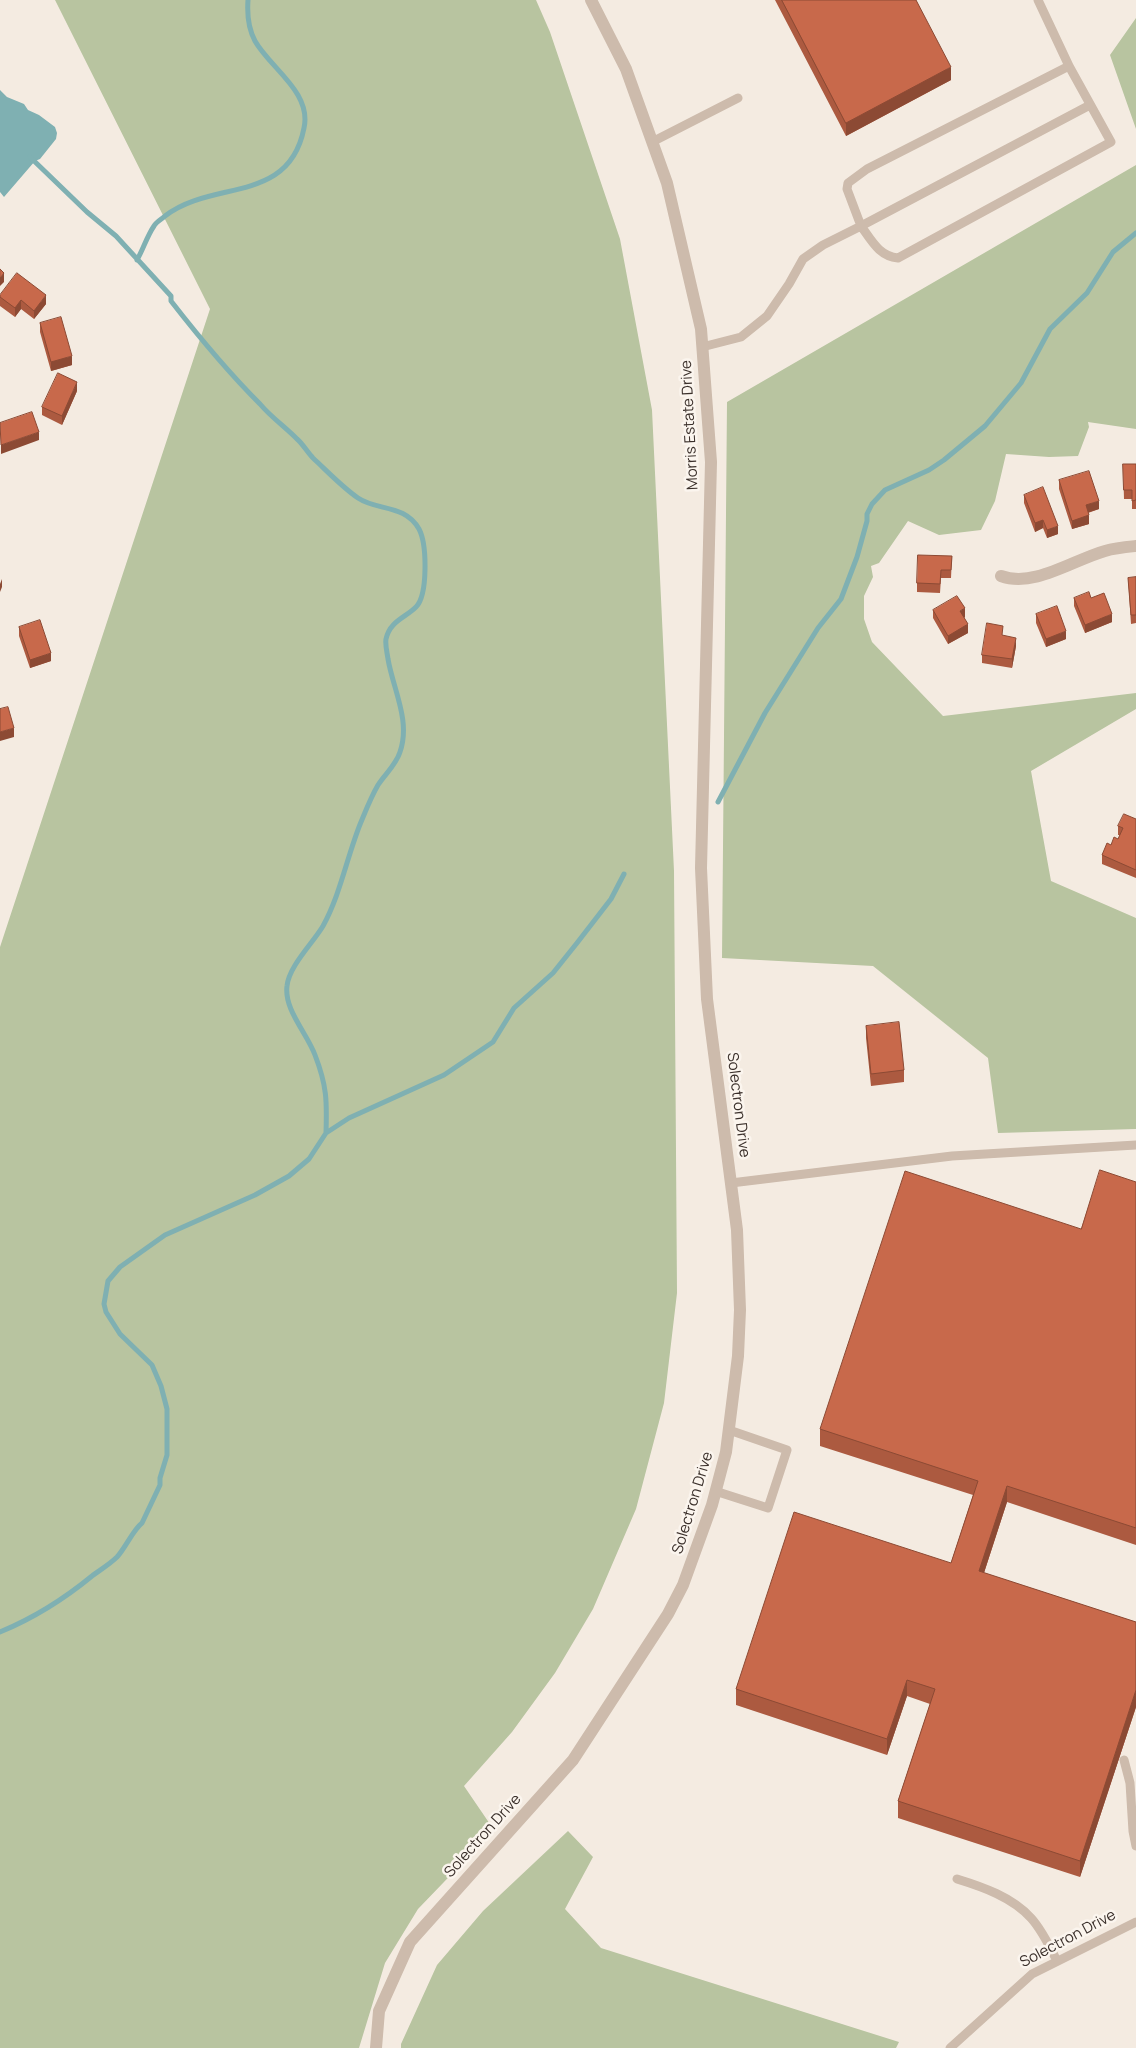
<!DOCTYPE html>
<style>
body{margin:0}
canvas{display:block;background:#f4ebe1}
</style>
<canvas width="1136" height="2048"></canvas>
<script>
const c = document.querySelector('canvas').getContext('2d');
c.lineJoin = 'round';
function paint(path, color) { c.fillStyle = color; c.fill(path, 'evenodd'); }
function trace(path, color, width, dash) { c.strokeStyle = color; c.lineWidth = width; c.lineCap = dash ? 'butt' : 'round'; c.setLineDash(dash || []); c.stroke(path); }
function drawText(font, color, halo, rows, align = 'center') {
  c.font = font + ' Manrope,sans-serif'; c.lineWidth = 5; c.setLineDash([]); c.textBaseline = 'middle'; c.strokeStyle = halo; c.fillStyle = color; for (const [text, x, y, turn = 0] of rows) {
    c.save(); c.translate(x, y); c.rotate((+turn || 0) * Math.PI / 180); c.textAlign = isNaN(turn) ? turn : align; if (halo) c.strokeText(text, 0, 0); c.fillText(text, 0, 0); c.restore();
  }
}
paint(new Path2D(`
 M55,0H536L550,32L620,239L652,410L674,871L677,1293L664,1403L636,1509L593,1609L555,1673L512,1732L464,1786L494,1830L418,1909L385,1963L359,2048H0V947L210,309Z
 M1136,18V129L1110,55Z
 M1136,165V429L1088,422L1089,427L1078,456L1049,457L1006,454L995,501L981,530L939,535L908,521L879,563L871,566L873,577L864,596V619L872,642L943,716L1136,693V709L1031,771L1051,881L1136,918V1129L998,1133L988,1058L873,966L722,958L727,402Z
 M568,1831L593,1857L565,1909L601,1948L899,2042L896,2048H401V2044L437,1965L483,1911Z`), '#b8c4a0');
paint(new Path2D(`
 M0,90L7,97L24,104L28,110L39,115L55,127L57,133L56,139L40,159L35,161L4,197L0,192Z`), '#7fb0b2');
trace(new Path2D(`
 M30,157L87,212L116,236L171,296V301C199,337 228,372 260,404C271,417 285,427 297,439C303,444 307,452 313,458C327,471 342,487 358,498C377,511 405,504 419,529C427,544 428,595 416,607C405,618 390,621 386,639C385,645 387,652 388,659C393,689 411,721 400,752C396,765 385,774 378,785C371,797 366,810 361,822C347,856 341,893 323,926C313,943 289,966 287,986C284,1010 307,1033 315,1055C327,1086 327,1101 326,1133
 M137,260C143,250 147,236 154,226C156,222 162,219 165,216C212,179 289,205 304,128C312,92 270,68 255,41C248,28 247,14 248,0
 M718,802L765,713L818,628L841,599L857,557L867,521V514L872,504L885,490L929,470L944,460L985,426L1021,383L1050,329L1087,293L1113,252L1136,233
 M0,1632C34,1618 64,1599 92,1576C100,1570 110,1564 117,1557C126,1547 133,1530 142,1523L160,1485V1478L167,1455V1409L161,1386L152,1365L120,1334L106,1312L104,1304L108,1281L120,1267L165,1235L255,1195L289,1176L309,1159L326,1133L349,1118L444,1075L493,1042L514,1008L553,973L577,943L611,899L624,874`), '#7fb0b2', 5);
trace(new Path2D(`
 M1069,66L1111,142L898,258C879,256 872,241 861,226L1090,105
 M652,142L738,98
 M702,347L741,337L767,316L789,284L803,259L823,245L861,226L847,189L848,183L867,169L1069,66L1038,0
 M731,1183L952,1156L1136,1145
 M715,1491L768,1508L787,1450L729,1430
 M1124,1760L1130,1783L1133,1831L1136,1846
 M957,1879C983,1887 1012,1897 1031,1918C1042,1930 1050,1947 1057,1961
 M950,2048L1032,1974L1136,1922`), '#cdbbac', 9);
trace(new Path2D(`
 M1001,576C1034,588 1073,560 1105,551C1115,548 1126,547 1136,546
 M376,2048L379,2011L410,1942L573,1760L668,1614L683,1585L712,1505L726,1452L738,1356L740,1310L737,1230L707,999L701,868L711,462L701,329L667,183L626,69L591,0`), '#cdbbac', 12);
paint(new Path2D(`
 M775,0H916L951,80L846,136Z
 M0,295L46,304L34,319L21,309L15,317L0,306Z
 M40,323L72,365L51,371L40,332Z
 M77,391L62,425L42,415V407Z
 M1123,464H1136V509H1132V499H1124Z
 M1059,480L1099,509L1088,513L1089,524L1072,529L1059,489Z
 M1024,495L1058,534L1047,538L1043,528L1035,532L1024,503Z
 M952,556L951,578H941L940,593L917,592V583Z
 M1136,577V623L1131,624L1128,578Z
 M1074,598H1091L1112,622L1085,633L1074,606Z
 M933,610L965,617L964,618L968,633L948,644L933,618Z
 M1036,614L1066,639L1046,647L1036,623Z
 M19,627L51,661L30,668L19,636Z
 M1003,636L1016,646L1012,668L982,663V655Z
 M1136,819V878L1102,864V855L1111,845L1118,839L1120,835H1118V826Z
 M866,1026L904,1070V1082L871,1086L866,1038Z
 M1136,1182V1545L1007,1502L984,1573L1136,1622V1707L1080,1877L898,1818V1801L930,1704L907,1696L887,1755L736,1705V1689L951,1563L973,1495L820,1446V1429L1081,1229Z`), '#ac5a40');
paint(new Path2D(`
 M951,67V80L846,136V123Z
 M4,273V282L0,286V278Z
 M46,295V304L34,319V311Z
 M21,300V309L15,317V308Z
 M72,356V365L51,371V362Z
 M77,382V391L62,425V416Z
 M39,432V440L1,454V445Z
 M1099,501V509L1086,513V505Z
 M1089,515V524L1072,529V521Z
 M1043,520V528L1035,532V523Z
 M1058,526V534L1047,538V530Z
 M2,579V587L0,592V584Z
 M965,608V617L960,620V611Z
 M1112,614V622L1085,633V625Z
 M968,624V633L948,644V636Z
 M1066,631V639L1046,647V639Z
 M1016,638V646L1012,668V659Z
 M51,653V661L30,668V660Z
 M14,728V737L0,741V732Z
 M1007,1486V1502L979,1588V1571Z
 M907,1680V1696L887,1755V1739Z
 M1136,1690V1707L1080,1877V1861Z`), '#8c4a34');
const building = new Path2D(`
 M782,0H916L951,67L846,123Z
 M0,269L4,273L0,278Z
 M17,273L46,295L34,311L21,300L15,308L0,297V295Z
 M61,317L72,356L51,362L40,323Z
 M58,373L77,382L62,416L42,407Z
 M32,412L39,432L1,445L0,423Z
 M1123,464H1136V500L1132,501V490H1124Z
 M1089,471L1099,501L1086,505L1089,515L1072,521L1059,480Z
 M1043,487L1058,526L1047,530L1043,520L1035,523L1024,495Z
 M918,555L952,556L951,570H941L940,584L917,583Z
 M1136,577V615H1131L1128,578Z
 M1089,592L1091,598L1104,593L1112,614L1085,625L1074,598Z
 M957,596L965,608L960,611L968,624L948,636L933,610Z
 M1057,606L1066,631L1046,639L1036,614Z
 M40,620L51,653L30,660L19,627Z
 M987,623L1003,626L1002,635L1016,638L1012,659L982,655Z
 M8,707L14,728L0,732V709Z
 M1124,814L1136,819V870L1102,855L1107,843L1111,845L1114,837L1118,839L1123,828L1118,826Z
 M899,1022L904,1070L871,1074L866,1026Z
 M1100,1170L1136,1182V1528L1007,1486L979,1571L1136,1622V1690L1080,1861L898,1801L935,1689L907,1680L887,1739L736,1689L794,1512L951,1563L978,1481L820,1429L905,1171L1081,1229Z`);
paint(building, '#c8694b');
trace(building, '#8c4a34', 1);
drawText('15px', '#3b302b', '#fbf5ee', [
 ["Morris Estate Drive",690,425,-93],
 ["Solectron Drive",738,1105,83],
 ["Solectron Drive",693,1503,-73],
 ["Solectron Drive",483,1836,-48],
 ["Solectron Drive",1068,1939,-28]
]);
</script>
